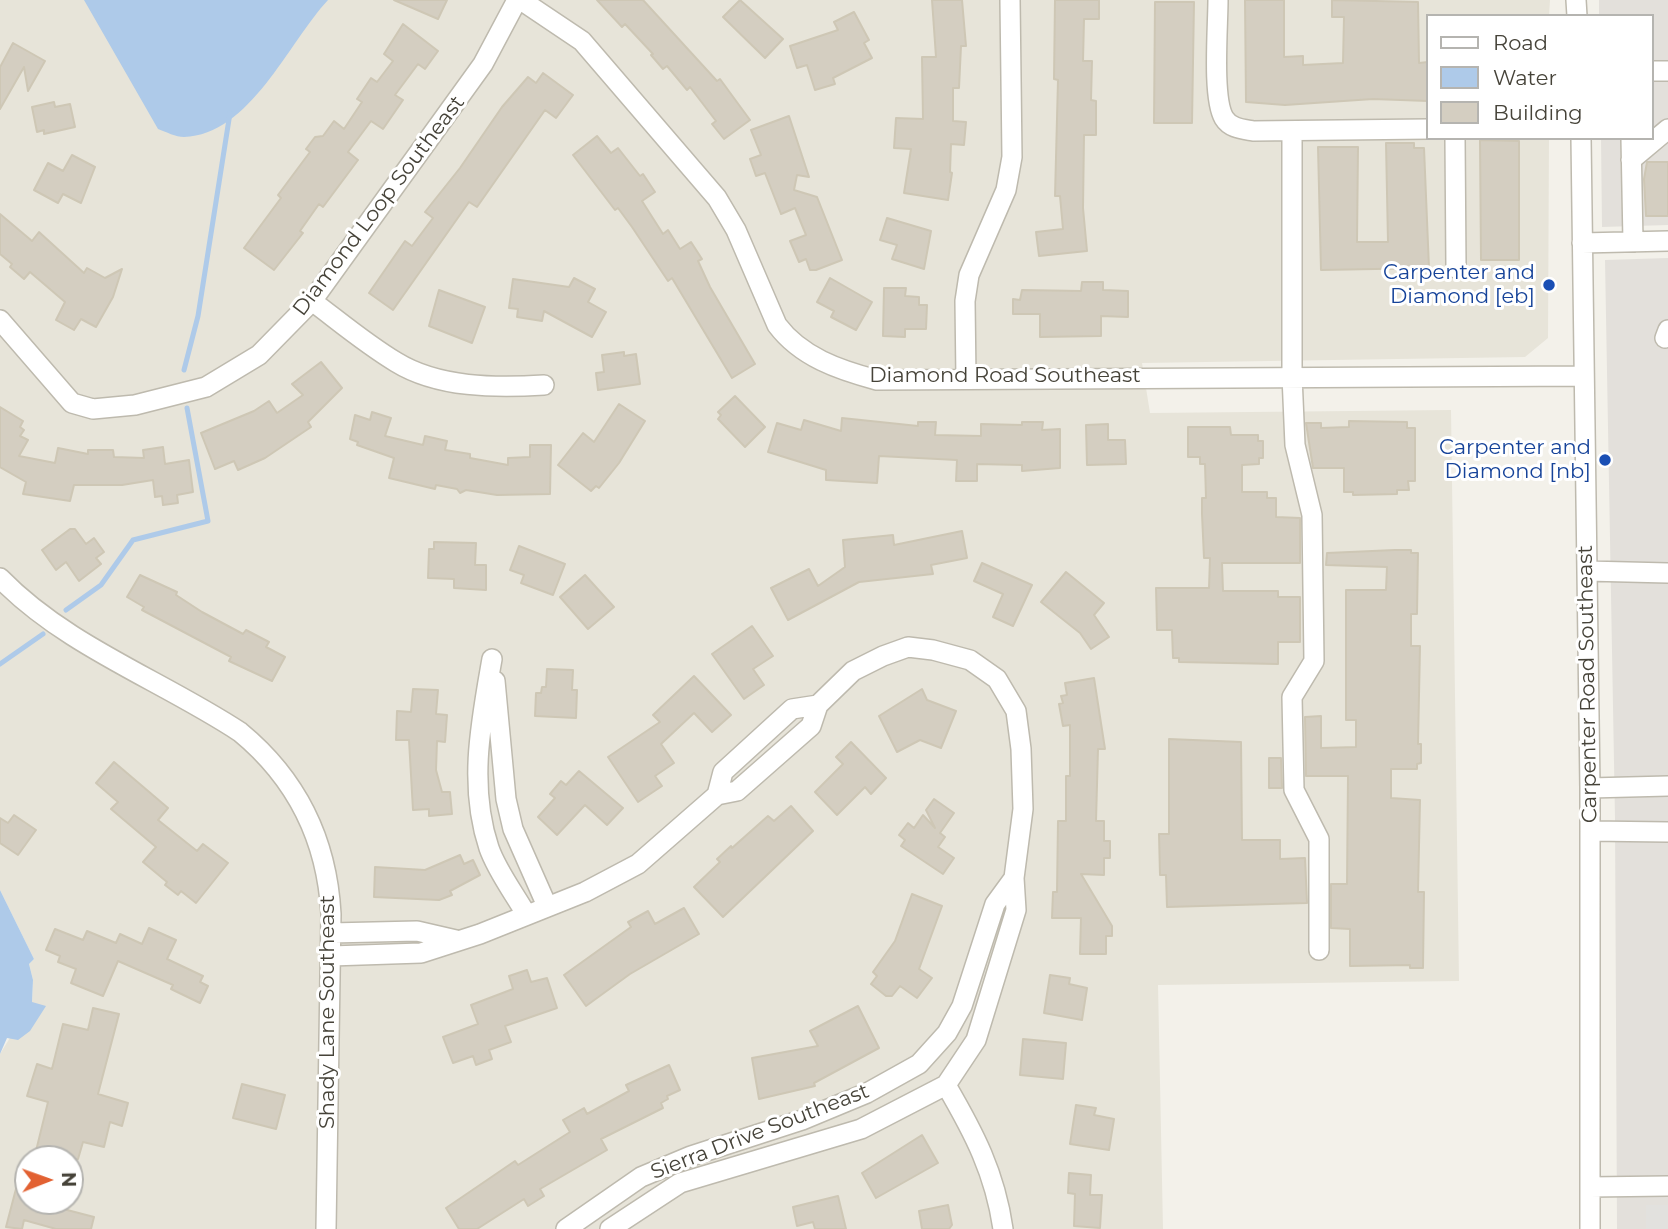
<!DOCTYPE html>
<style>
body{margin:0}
#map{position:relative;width:1668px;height:1229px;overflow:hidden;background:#f3f1ea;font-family:Montserrat,sans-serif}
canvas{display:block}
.legend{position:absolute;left:1426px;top:14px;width:228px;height:126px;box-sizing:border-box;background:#fff;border:2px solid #b5b4b0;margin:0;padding:9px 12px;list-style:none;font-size:21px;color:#464339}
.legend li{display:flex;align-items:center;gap:14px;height:35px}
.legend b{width:35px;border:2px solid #b5b4b0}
.north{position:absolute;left:14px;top:1145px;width:70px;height:70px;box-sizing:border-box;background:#fff;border:2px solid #b5b4b0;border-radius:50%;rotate:89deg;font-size:19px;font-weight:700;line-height:28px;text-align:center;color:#464339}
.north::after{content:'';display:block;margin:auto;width:24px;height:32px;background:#e26132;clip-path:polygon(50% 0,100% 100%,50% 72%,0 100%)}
</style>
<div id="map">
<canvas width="1668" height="1229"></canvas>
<ul class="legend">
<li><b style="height:9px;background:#fff"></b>Road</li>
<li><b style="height:19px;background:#aecae9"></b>Water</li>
<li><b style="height:19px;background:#d4cec1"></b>Building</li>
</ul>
<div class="north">N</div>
</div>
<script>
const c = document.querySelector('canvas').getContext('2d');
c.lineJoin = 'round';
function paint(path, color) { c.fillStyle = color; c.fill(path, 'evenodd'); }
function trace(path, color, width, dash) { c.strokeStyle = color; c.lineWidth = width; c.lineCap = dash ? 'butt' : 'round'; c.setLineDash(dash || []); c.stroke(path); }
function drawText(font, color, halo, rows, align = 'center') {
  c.font = font + ' Montserrat,sans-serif'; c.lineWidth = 6; c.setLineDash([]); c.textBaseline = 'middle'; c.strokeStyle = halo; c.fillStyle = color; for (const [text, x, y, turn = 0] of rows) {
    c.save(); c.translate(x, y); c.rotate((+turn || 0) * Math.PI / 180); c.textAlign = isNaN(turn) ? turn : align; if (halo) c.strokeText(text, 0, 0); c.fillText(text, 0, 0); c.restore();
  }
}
paint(new Path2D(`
 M0,0H1550L1549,16H1428V138H1549L1548,338L1525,357L1142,363L1150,413L1451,410L1459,981L1158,985L1163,1229H0V1054L32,1002L33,980L29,964L34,959L0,890ZM28,1159H70V1201H28Z`), '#e7e4d9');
paint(new Path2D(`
 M1599,0H1668V225L1602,227L1601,138H1652V16H1599Z
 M1668,258V1229H1617L1615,818L1605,260Z`), '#e3e0db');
paint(new Path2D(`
 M1646,1205H1668V1229H1646Z`), '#e2e1de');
paint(new Path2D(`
 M84,0H328C288,43 250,135 184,137C176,137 166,132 158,129Z
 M0,890L34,959L29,964L33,980L32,1002L46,1006L30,1031L18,1040L7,1038L0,1054Z`), '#aecae9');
trace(new Path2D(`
 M184,370L198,316L230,113
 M66,610L101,585L133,540L208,521L187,408
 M0,664L43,634`), '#aecae9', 5);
const building = new Path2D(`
 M394,0H447L438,19Z
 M597,0H643L717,81L720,79L750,120L724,139L712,124L716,121L690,87L687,90L667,66L663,69L651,55L653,54L625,24L622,27Z
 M740,0L783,39L765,58L723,17Z
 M932,0H962L966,46H961L959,88H953V121L966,122L964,145L951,144L950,172L952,173L948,200L904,193L911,149L894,148L896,118L923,119L922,57H936Z
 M1055,0H1099V19H1084L1083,61H1092L1091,100L1096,101V135H1084L1083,208L1087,251L1039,256L1036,232L1063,229L1060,196H1055L1058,80L1054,79Z
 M1245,0H1284V57L1303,56V65L1343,63L1344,17H1332V0L1418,2L1419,63L1428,62V101L1373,99L1285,105L1246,102Z
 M1155,2H1194L1192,123H1154Z
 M854,12L869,40L864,43L872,58L833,78L835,84L815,90L807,65L797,68L790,46L838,30L834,22Z
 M403,24L438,51L425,69L418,64L395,95L403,100L383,129L371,121L348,152L358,160L323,207L319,204L300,231L303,233L274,270L244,248L281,198L278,195L310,152L306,149L315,137L323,136L334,121L344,129L362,102L357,99L371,78L377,82L393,61L384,54Z
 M13,43L45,61L28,91L24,67L0,109V67Z
 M543,73L573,95L556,118L545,110L477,207L469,202L393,310L369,293L405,241L412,246L433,218L425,212L460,168L502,107L528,77L536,83Z
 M54,102L55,107L70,104L75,127L44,134V130L37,132L32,107Z
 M789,116L809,177L797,175L794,190L817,197L842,260L816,270H810L806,259L799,262L790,241L806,235L795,208L781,214L765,173L756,176L750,159L761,155L751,130Z
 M597,136L611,153L618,148L640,176L643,174L655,192L642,201L663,234L668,230L680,249L691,242L702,259L698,261L710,287L755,364L732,378L672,278L668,281L632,227L618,208L615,210L573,155Z
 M1480,140L1519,141V260H1481Z
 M1386,143H1414V148H1424L1429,268L1321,270L1318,147H1358L1357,242H1388Z
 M72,155L95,167L81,203L63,194L58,203L34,190L48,163L63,171Z
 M1647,162H1668V216H1646L1644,179Z
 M0,214L32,241L39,232L84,273L87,268L105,278L122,269L113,297L96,327L81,319L74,330L56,320L65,302L30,272L24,279L10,267L12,264L0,254Z
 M887,218L931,231L924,269L892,259L897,245L880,240Z
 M574,278L595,289L588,302L606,312L592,337L544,311L542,321L517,317L518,309L509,308L513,279L569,287Z
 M830,278L872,302L856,330L831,317L834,311L817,302Z
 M1082,282H1103V290L1128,291V317L1101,316V336L1040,337V314H1013V299L1020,300L1022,290L1081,291Z
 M884,288H906L905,296L919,297V305H927L926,329H905V337L883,336Z
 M439,290L485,307L472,343L429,326Z
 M624,352V356L636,354L640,384L598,390L596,373L604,372L602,355Z
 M321,362L342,388L308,422L311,427L265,458L238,470L234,461L215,469L201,433L254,411L269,401L277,413L303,395L292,384Z
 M735,396L765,427L745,447L718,419L721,415L718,412Z
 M619,404L645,421L619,463L599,488L596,486L591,491L558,465L583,433L594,442Z
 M0,407L23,421L20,427L24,430L20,436L28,440L19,456L55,463L58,448L88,454V450H113L114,457L144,458L143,450L163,447L165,464L189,460L193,492L177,495L178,503L163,505L162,496L155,497L153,480L122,485H74L70,501L23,494L26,482L0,467Z
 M372,412L391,418L385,436L423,445L425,436L447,441L445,450L470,454V458L508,465V458L530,457V445H551L550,494L497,495L466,490L460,493L457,489L436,485L435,489L389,478L394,458L357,445L358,442L350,439L355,415L370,420Z
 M842,418L918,426V422H936L935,435L981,436V424L1022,425V422H1043L1042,430L1060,429V468L1022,471V465L977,464V481H956L957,460L879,456L877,483L826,480V470L768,452L777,423L801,430L804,420L841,431Z
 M1349,421L1407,422V428H1415V481H1408L1409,490H1397V494L1353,495V492H1344V468H1313L1306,423H1321V428L1349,427Z
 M1108,424V440H1125L1126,464L1087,465L1086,425Z
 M1188,427H1230L1231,435H1258V441H1263V458H1259V464L1242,465V492H1267V498H1276V517L1300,518V563H1222L1223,591H1278V597H1300V642H1278V664L1179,662V658H1173L1172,630H1157L1156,588H1209L1210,558H1204L1202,514V498H1206L1205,464H1200V457H1188Z
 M70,529H75L86,544L94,538L104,552L96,558L101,564L79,581L66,562L56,570L42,550Z
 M962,531L967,558L931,565L933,574L859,582L788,620L771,588L809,569L818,586L845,567L843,540L893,535L894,545Z
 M434,542L476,543L475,565H486V590L454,588V579L428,578L429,549H434Z
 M519,546L565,564L553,595L521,583L524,575L510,570Z
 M1395,550H1411V553H1418L1417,614H1411V646H1420L1418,744H1421V763L1417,764V769H1391V798L1420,800L1418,892H1424L1423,968H1410V965L1350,966V929L1331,928V884H1347L1348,776H1306L1305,717L1321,716V748L1356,747V720H1346V590H1386L1387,567L1326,565L1327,553Z
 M982,563L1032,585L1013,626L993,617L1003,594L974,581Z
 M1066,572L1104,603L1094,615L1109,637L1091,649L1080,633L1041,602Z
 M140,575L177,592L176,595L202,612L243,634L246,630L269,642L266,647L285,657L272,681L229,661L231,657L142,610L144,607L127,597Z
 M585,575L614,607L588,629L560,597Z
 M752,626L773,656L753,669L764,685L744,699L712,654Z
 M547,669L573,670L572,690H577L576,718L535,716L536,693H541L542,687H546Z
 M694,676L731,715L712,732L694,713L661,744L674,763L655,776L662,786L638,802L608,757L660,722L653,715Z
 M1094,678L1105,749H1098L1096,821H1104V841H1110V858H1104V875L1081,874L1112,926V936H1106V954H1080L1081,918H1052L1053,892H1057L1058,821H1066V776H1070V725L1063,726L1059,704L1063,703L1061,696L1067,695L1065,683Z
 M413,689L438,690L436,714L447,715L445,742L437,741L436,770L442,792H450L452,814L429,816V809L413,810L409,740H396L397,711L411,712Z
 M922,689L927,700L956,711L941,748L920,740L897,752L879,716Z
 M1169,739L1241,742L1242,840H1280V859L1305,858L1307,903L1167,907L1166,875H1160L1159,834H1169Z
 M851,742L886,778L871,794L865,787L837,815L815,792L843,764L836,757Z
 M1269,758H1281L1282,788H1269Z
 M114,762L168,808L158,820L197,851L203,844L228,863L196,903L181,891L178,895L165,885L167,882L143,862L156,847L111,809L118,802L96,783Z
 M579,771L623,808L607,825L585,805L557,835L538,817L555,798L550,794L561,781L566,785Z
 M934,799L954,813L940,833L945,837L938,847L954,858L943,874L901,846L905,840L899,835L908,823L914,828L923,815L935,828L926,810Z
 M791,806L813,831L723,917L694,887L720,862L717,859L731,846L732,848L768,816L774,821Z
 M14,815L36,830L18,855L0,843V818L8,823Z
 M460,855L464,864L473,860L480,875L450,891L452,895L439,900L374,897L375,867L425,870Z
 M912,894L942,906L919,969L932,978L917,998L900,986L892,996H886L871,984L877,976L873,972L895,941Z
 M684,908L699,934L630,974L586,1006L564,975L631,927L628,922L648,911L655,924Z
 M149,928L176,940L167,959L203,976L200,982L208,986L200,1003L171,989L173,985L118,961L103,996L71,983L76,969L58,962L60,956L46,950L55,929L83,940L87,931L116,943L120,934L142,944Z
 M527,970L531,982L547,978L557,1008L505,1026L511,1042L489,1050L492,1059L476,1065L473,1056L453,1063L443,1037L478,1024L471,1005L513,989L509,976Z
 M1050,975L1070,978L1069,984L1087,988L1082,1020L1044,1013Z
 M858,1006L879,1048L814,1083L815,1086L759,1099L752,1058L818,1046L810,1031Z
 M93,1008L119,1014L98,1094L128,1103L122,1126L110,1122L104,1147L83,1142L78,1159H34L48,1102L27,1096L37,1064L52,1069L63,1024L88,1030Z
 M1023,1039L1066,1043L1063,1079L1020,1075Z
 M669,1065L680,1090L667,1096L668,1099L661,1103L663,1108L601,1139L607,1150L540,1189L544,1196L528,1206L524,1199L477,1229H459L446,1208L515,1161L518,1165L570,1132L563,1120L584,1108L587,1114L629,1091L626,1085Z
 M242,1084L285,1095L276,1129L233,1118Z
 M1076,1105L1096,1108L1094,1115L1114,1119L1109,1150L1070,1144Z
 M922,1135L938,1163L876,1198L862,1173Z
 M23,1162L28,1163V1201H49L48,1205L94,1217L91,1229H56L24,1220L22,1229L6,1227Z
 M1069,1173L1091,1175L1090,1195H1102L1100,1228L1074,1226L1075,1194L1068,1193Z
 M838,1196L846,1229H815L813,1222L797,1226L793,1207Z
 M948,1205L952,1225L949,1229H922L919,1211Z`);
paint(building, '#d4cec1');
trace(building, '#cec7b5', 2);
const minor = new Path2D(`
 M521,0L582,41L717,198L736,230L777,325C801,357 839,370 877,380L1583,376
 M1218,0C1218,27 1212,98 1224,118C1230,128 1242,129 1253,131L1428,129
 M1576,0L1577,16
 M1652,71H1668
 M1292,132V376L1295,445L1312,515L1314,661L1292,697L1294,790L1319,839V950
 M1455,138L1456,268
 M1581,138L1590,788V1229
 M1631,138L1633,242
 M1631,160L1668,129
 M1582,243L1668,241
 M312,301C340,322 366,344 396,362C438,388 496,388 544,385
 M0,320L72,403L93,409L135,405L206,387L259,355L312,301L483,64L517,0
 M1665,338L1668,330
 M966,379L965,301L969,275L1006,190L1012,157L1010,0
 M1587,571L1668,573
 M0,578C66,646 161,680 240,732C297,779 327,841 331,914L326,1229
 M492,659C481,722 468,785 489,848C497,871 514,893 526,914
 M495,681L506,799L513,829L547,906
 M1590,788L1668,786
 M717,795L723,772L792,709L818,705
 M1590,831L1668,832
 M331,933L417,931L456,940
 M331,956L421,953L480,934L585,892L638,864L717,795L737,791L811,726L818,705L853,671L883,656L908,647L933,650L970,660L997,679L1016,711L1021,749L1023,809L1014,878L1016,910L976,1040L946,1085L861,1129L680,1183L610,1229
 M946,1085C974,1133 995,1173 1003,1229
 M1590,1187L1668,1186
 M566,1229L641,1177L691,1156L802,1120L867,1093L919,1064L947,1033L962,1006L995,904L1014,878`);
trace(minor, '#bebaae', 22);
trace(minor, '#fff', 19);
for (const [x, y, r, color] of [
 [1549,285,7,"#1a4fb4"],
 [1605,460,7,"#1a4fb4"]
]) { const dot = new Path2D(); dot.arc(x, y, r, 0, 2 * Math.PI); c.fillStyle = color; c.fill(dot); trace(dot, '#fff', 2.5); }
drawText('21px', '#464339', '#fff', [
 ["Diamond Loop Southeast",379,206,-53],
 ["Diamond Road Southeast",1005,376],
 ["Carpenter Road Southeast",1588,684,-91],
 ["Shady Lane Southeast",328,1012,-90],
 ["Sierra Drive Southeast",760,1132,-21]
]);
drawText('21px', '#164399', '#fff', [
 ["Carpenter and",1535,273],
 ["Diamond [eb]",1535,297],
 ["Carpenter and",1591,448],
 ["Diamond [nb]",1591,472]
], 'right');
</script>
